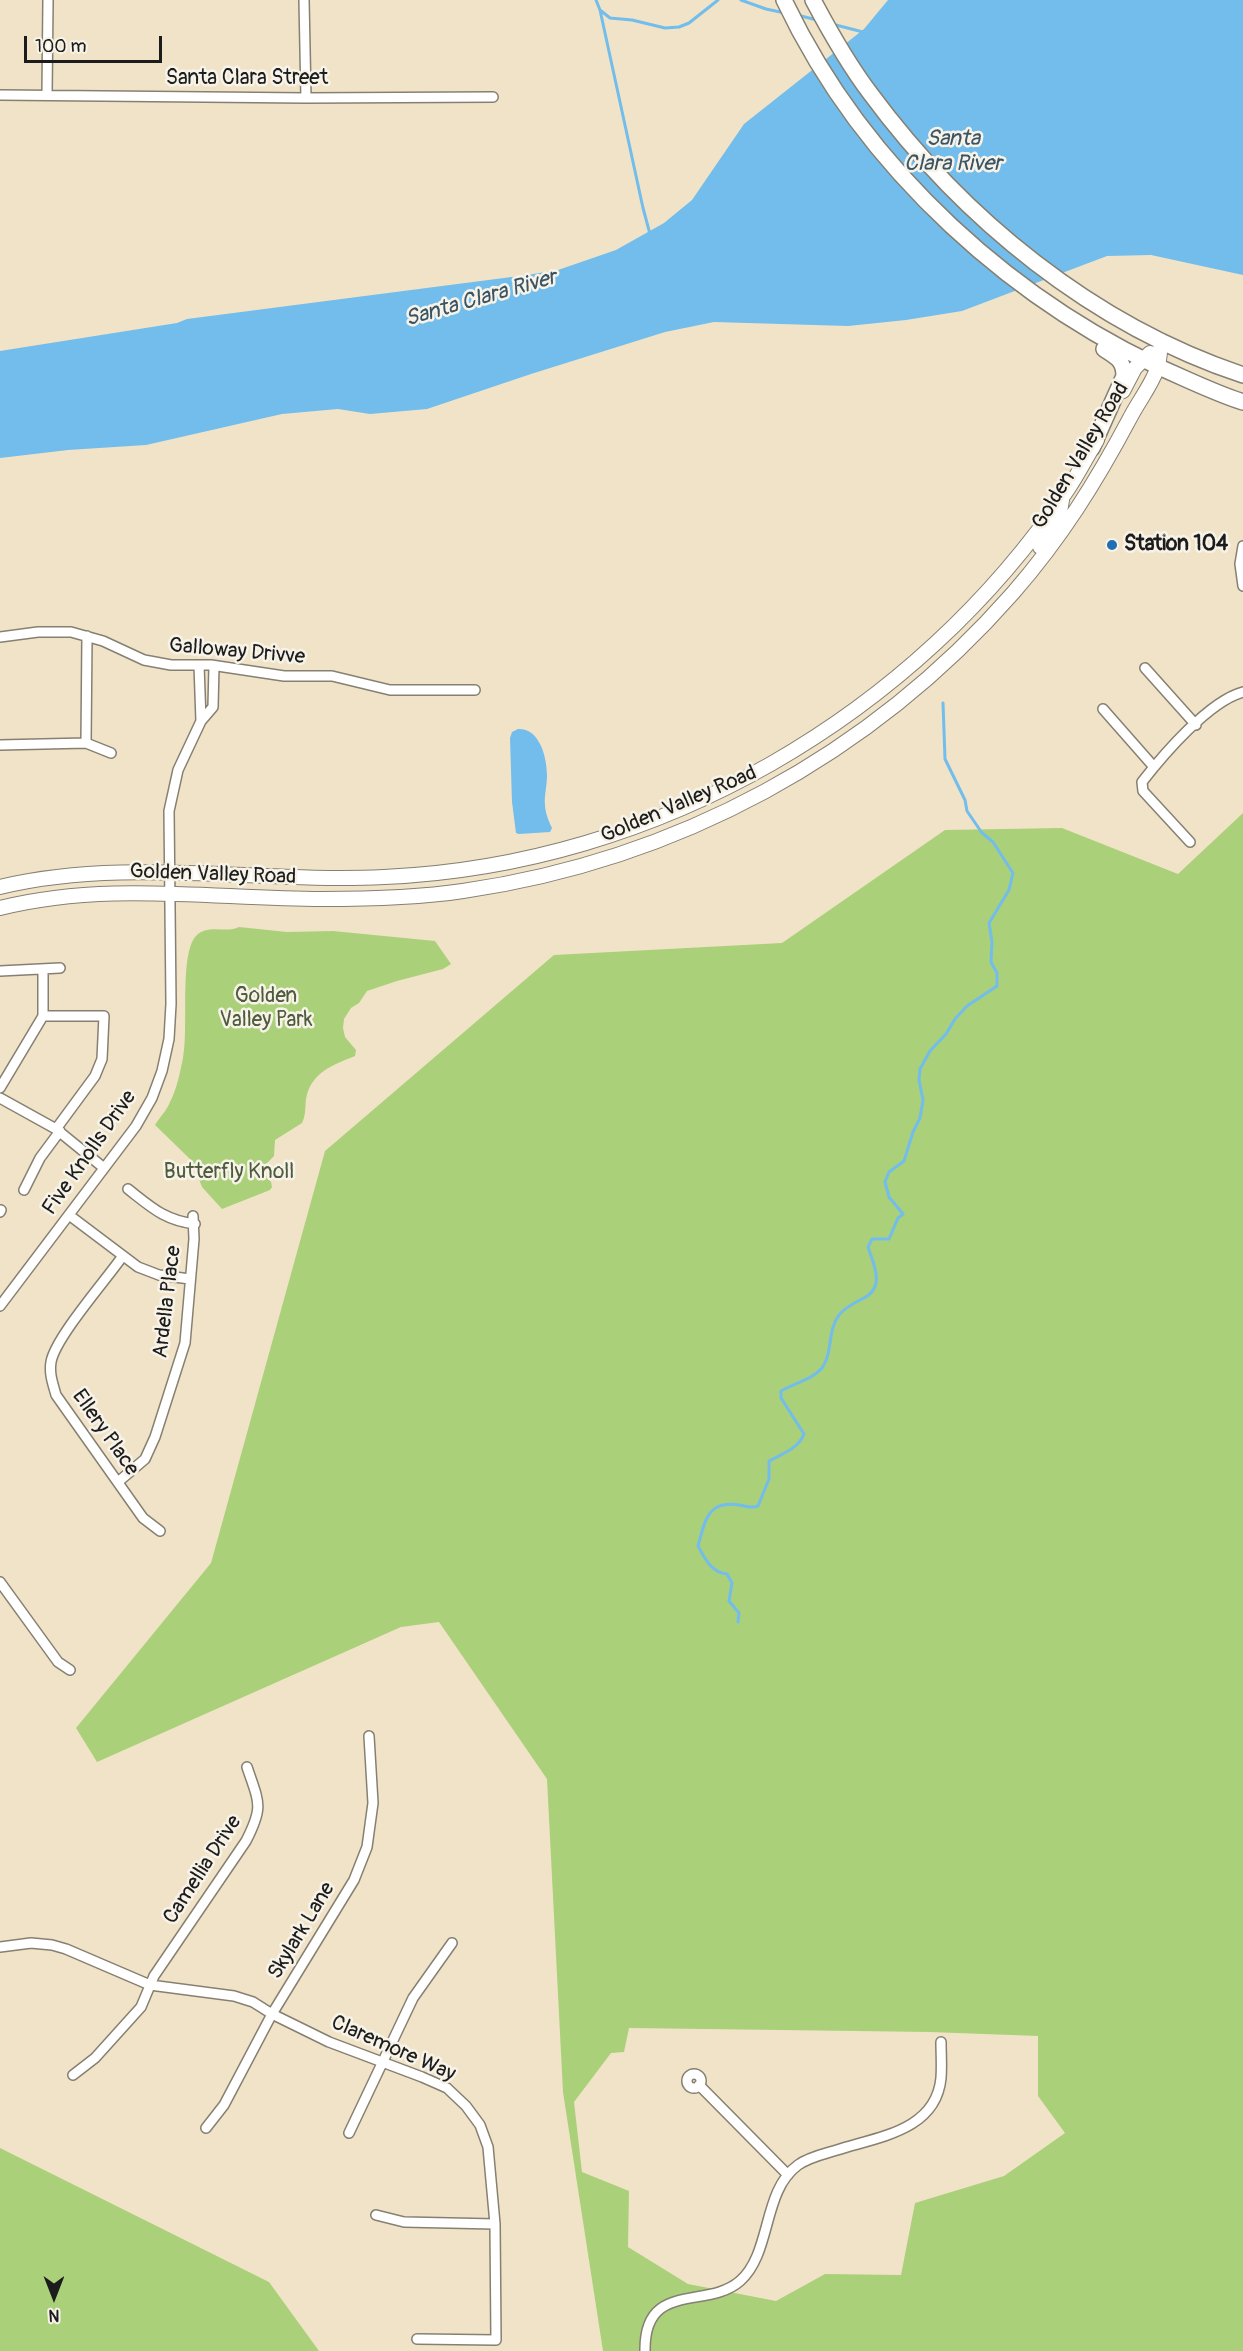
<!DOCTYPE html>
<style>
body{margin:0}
#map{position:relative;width:1243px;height:2351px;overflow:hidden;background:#f1e3c7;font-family:Pangolin,sans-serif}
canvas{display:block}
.north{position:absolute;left:24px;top:2267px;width:60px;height:60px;-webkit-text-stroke:4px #f7f3e8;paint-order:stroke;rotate:180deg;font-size:16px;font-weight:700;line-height:24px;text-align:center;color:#1c1c1c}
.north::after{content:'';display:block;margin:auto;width:21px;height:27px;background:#1c1c1c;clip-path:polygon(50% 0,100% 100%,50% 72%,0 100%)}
.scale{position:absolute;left:24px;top:36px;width:138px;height:27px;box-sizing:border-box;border:3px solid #1c1c1c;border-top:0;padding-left:8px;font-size:18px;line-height:21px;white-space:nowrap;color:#1c1c1c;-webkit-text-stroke:4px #f7f3e8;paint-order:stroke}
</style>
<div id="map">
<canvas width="1243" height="2351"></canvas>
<div class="north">N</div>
<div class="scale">100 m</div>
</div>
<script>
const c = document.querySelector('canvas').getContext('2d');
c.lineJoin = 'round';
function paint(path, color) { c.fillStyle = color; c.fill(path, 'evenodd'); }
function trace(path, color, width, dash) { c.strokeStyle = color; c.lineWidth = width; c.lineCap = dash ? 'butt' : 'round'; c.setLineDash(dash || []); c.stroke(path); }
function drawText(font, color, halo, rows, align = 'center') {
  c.font = font + ' Pangolin,sans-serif'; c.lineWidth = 5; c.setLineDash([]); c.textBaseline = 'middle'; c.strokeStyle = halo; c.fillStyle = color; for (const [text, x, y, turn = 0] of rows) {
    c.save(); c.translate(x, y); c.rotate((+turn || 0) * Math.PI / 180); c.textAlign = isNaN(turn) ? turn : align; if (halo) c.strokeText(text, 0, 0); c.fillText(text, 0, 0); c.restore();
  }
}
paint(new Path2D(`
 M1243,813V2351H603L563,2092L547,1779L439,1622L401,1627L97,1762L76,1728L211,1563L325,1151L554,955L782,943L945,830L1062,828L1178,874ZM629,2028L930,2032L1038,2036V2096L1065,2133L1004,2176L915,2203L901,2275L825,2274L776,2301L688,2284L628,2247L629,2191L582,2172L574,2102L611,2053L624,2052Z
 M239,927L287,932L333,931L435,941L451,964L443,969L397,981L367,991L359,1003L351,1008L344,1019L343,1028L345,1037L356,1050L355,1056C333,1065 311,1072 306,1099C305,1107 306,1115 302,1123L275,1140L274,1156L261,1169L271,1182L272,1187L270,1190L222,1209L202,1187L192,1161L155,1125C160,1117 167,1110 170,1102C177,1089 180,1072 183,1058C189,1029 179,954 196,936C208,923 226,934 239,927Z
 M0,2148L269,2282L319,2351H0Z`), '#aad07a');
paint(new Path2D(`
 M888,0H1243V275L1151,255L1107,256L962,311L906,320L848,326L714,322L665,332L531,374L427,409L370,414L338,409L282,414L146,445L68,450L0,458V351L177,323L187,319L527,275L558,270L616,250L664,223L692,200L744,124L864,29Z
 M518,729C540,728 547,758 547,776C547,786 544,796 545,805C545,812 549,822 552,828L550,832L519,834L516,833L512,802L510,738L512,732Z`), '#72bdeb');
trace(new Path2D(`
 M596,0L600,10L610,18L632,20L665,28L679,27L689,23L718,0
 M741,0L766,9L785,13
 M600,10L643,208L650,234
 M797,15L817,20
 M832,24L863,32
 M738,1622L739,1613L729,1601L732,1583L727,1574C712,1573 705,1559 698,1546C705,1521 707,1500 739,1505C747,1506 751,1509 758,1506L769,1479V1461C782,1454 799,1448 804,1434L781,1398V1391C794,1383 812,1380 822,1368C833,1353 827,1331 839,1315C844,1308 854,1303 862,1299C886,1288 874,1265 868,1247L872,1239H889L898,1218L903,1214L889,1197L885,1182L889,1172L904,1161L913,1132L920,1118L923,1100L919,1080L920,1069L930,1051L946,1034L955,1019L967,1006L997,986V973L991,962L992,942L989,923L1009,890L1013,873L993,842L982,833L967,811L965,800L945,759L943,703`), '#72bdeb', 3);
const minor = new Path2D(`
 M304,0L306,98
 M0,95L306,98L493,97
 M47,95L48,0
 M1243,546L1240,564L1243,586
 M0,637L38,632H71L103,641L144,660L171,665H211L284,676H332L390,690H475
 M199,665L201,721
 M1145,668L1196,725
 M1103,709L1154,767
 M86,743L87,636
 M0,745L86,743L111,753
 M1190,842L1143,791L1142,782C1163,755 1209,701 1243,692
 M0,971L60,968
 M43,1016H104L102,1059L95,1076L56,1129
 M43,1016V969
 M0,1088L43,1016
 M0,1098L56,1129L104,1168
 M128,1189C151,1207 164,1220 195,1224
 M24,1190L40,1158L60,1131
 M0,1212L1,1210
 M69,1215L138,1267L159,1275L190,1279
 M122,1257C106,1280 55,1338 51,1362C49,1374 53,1384 56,1395L143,1518L160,1531
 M0,1306L136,1126L152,1098L162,1071L169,1039L171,1004L169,811L178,770L201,721L213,707L214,666
 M118,1482L145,1459L155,1437L185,1343L194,1239L193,1216
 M0,1582L58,1662L70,1670
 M0,1947L31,1943L52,1945L66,1949L150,1985L234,1996L253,2002L272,2014L329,2042L422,2077L447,2088L466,2106L480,2125L488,2147L495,2224L496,2340L417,2339
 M687 2081a7 7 0 1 1 14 0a7 7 0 1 1-14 0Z
 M73,2075L95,2058L141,2007L154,1976L246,1841C264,1806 259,1803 247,1767
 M699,2085L788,2175
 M206,2128L224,2105L272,2014L354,1880L367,1847L373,1803L369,1736
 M349,2133L413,1998L452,1943
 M376,2215L404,2222L495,2224
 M645,2351C644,2280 707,2310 740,2281C772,2253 762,2191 798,2165C809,2157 824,2154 837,2150C877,2137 936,2131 941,2078C942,2066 941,2054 941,2042`);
const secondary = new Path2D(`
 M1123,391L1135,368L1150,353
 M1040,547L1059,518L1062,500
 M0,887C123,857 258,883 384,877C658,865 915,716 1068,489C1079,473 1087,456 1097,440
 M0,908C106,881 215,899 322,899C369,899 416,898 463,891C677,860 870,756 1013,593C1061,538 1096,482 1130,418C1138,402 1151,386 1157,369C1160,360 1160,350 1161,341`);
const primary = new Path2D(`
 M784,0C864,169 1017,308 1188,380C1206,388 1224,396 1243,402
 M813,0C830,32 848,64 870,93C963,219 1093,325 1243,375
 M1092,448L1124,376C1124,360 1116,357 1104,349`);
trace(minor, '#868072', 12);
trace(secondary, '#868072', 16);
trace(primary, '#868072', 18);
trace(minor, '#fff', 9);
trace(secondary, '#fff', 14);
trace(primary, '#fff', 15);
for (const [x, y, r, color] of [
 [1112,545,6,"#1f6fb2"]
]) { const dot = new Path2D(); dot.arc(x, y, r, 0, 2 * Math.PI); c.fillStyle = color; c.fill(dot); trace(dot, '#f7f3e8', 2); }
drawText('21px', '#1c1c1c', '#f7f3e8', [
 ["Santa Clara Street",247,79],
 ["Golden Valley Road",1081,456,-59],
 ["Galloway Drivve",237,652,5],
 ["Golden Valley Road",679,805,-23],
 ["Golden Valley Road",213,875,2],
 ["Five Knolls Drive",90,1153,-55],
 ["Ardella Place",168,1302,-83],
 ["Ellery Place",105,1433,55],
 ["Camellia Drive",203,1870,-57],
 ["Skylark Lane",302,1931,-59],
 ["Claremore Way",393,2049,24]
]);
drawText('bold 21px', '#1c1c1c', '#f7f3e8', [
 ["Station 104",1124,545]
], 'left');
drawText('21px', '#4e5b3d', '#f7f3e8', [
 ["Golden",266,997],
 ["Valley Park",266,1021],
 ["Butterfly Knoll",229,1173]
]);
drawText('italic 22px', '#3a5464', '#f7f3e8', [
 ["Santa",953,139],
 ["Clara River",953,164],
 ["Santa Clara River",481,299,-16]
]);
</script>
